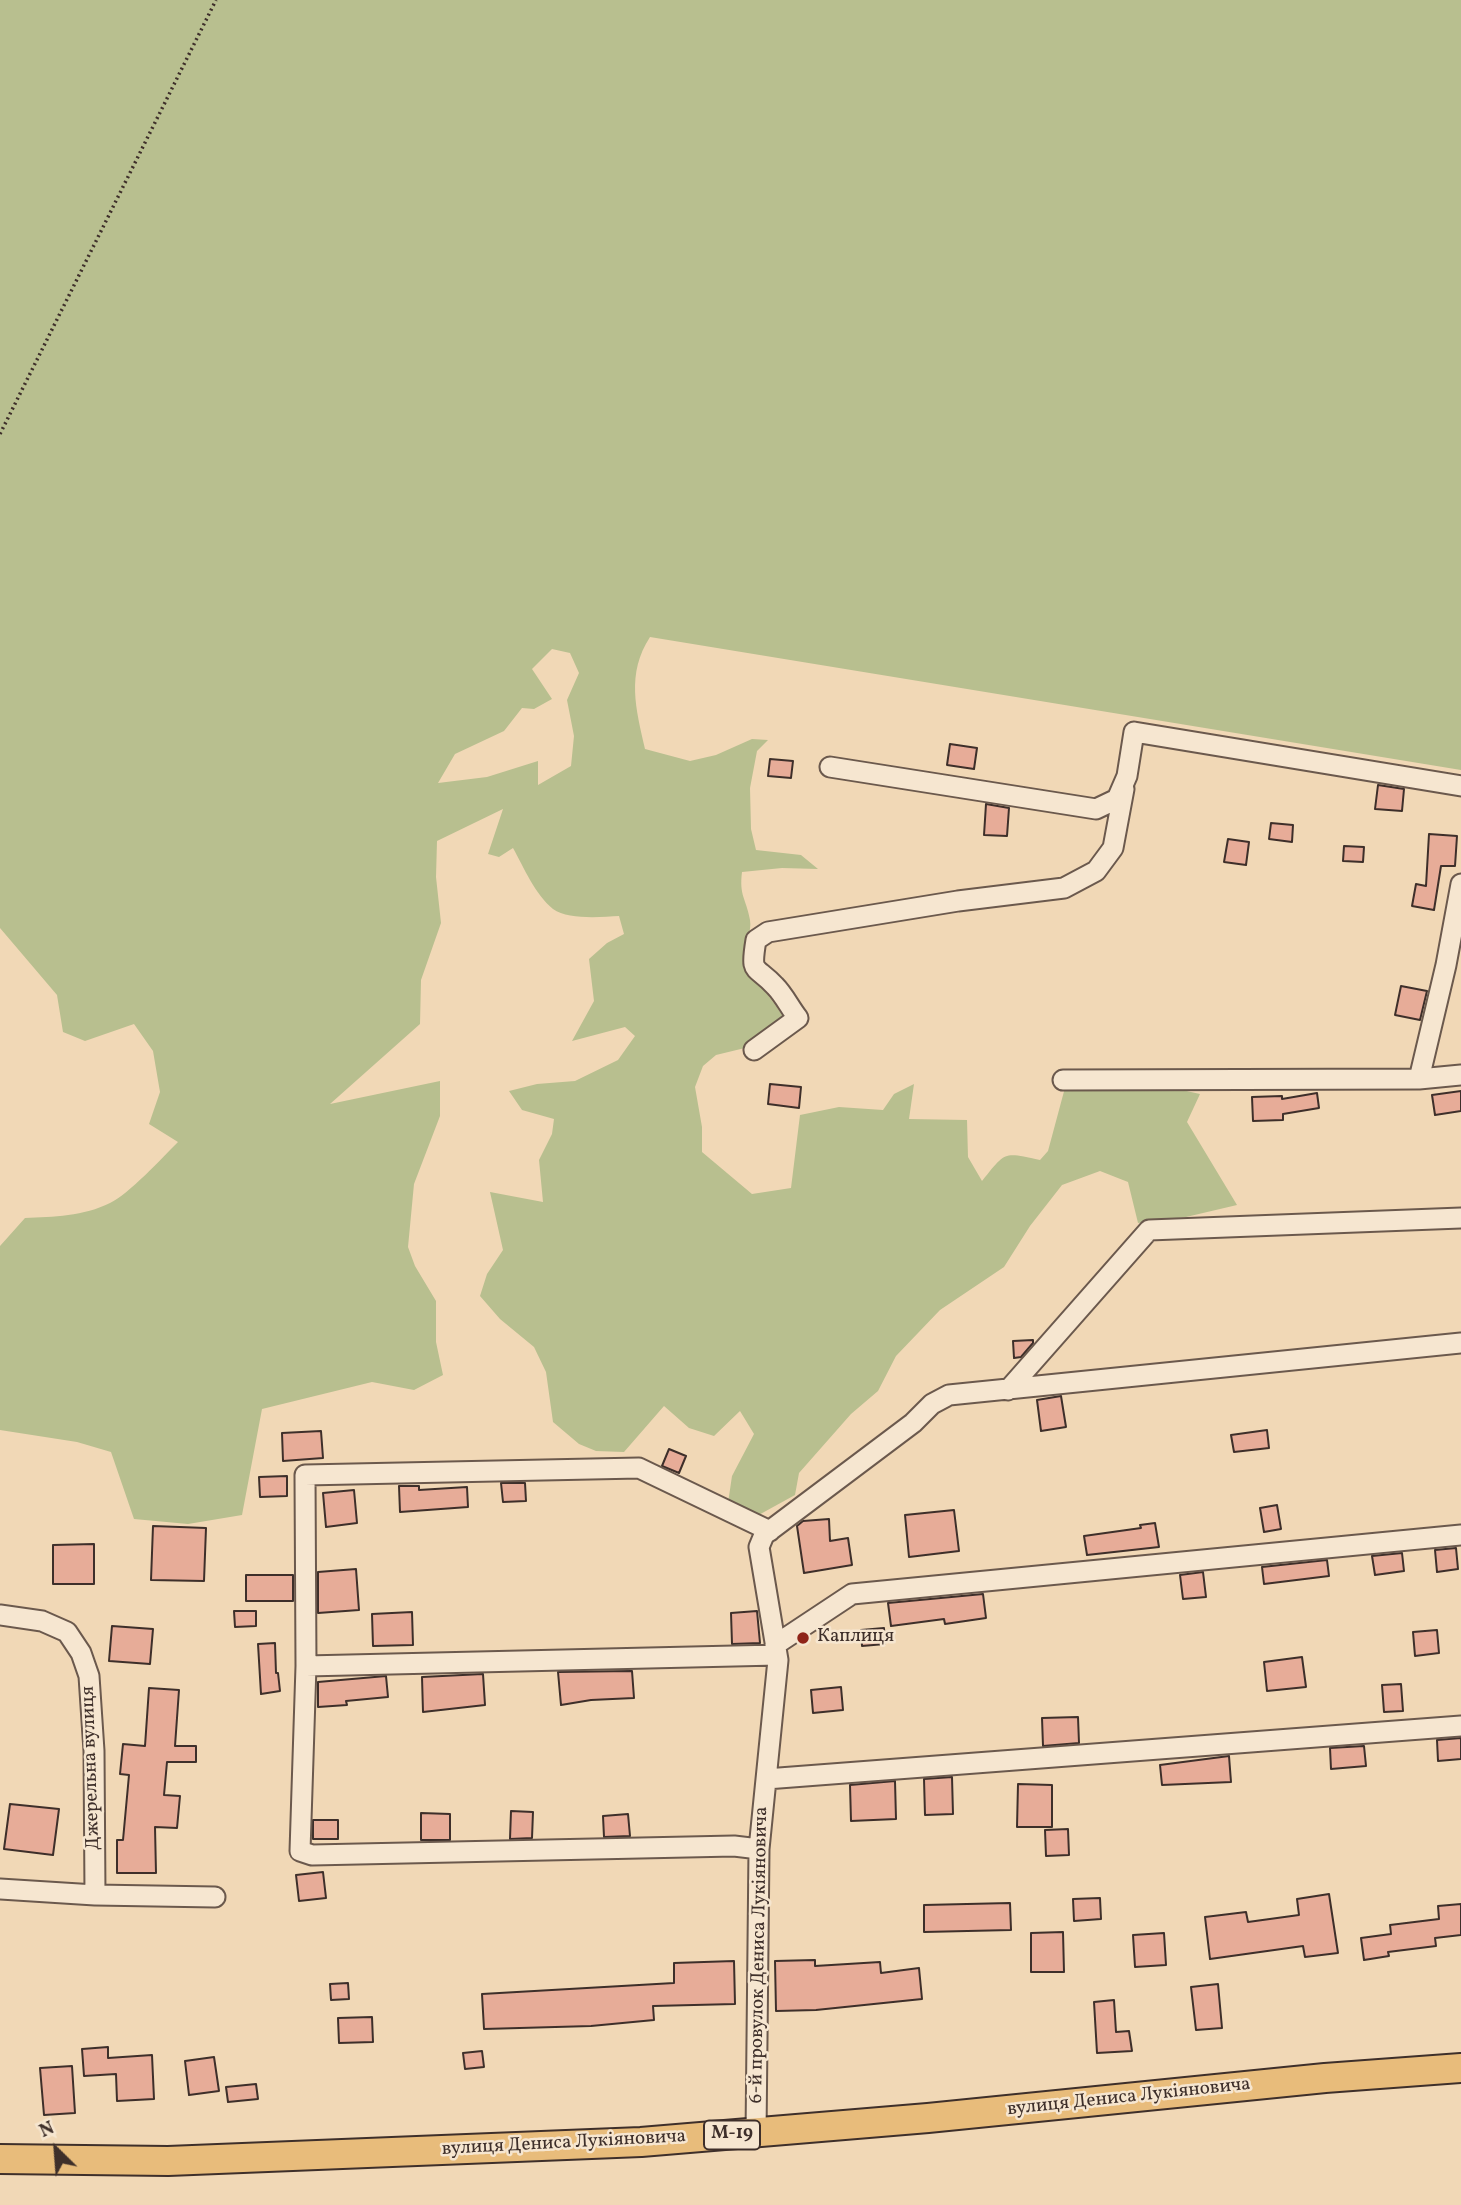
<!DOCTYPE html>
<meta charset="utf-8">
<style>
body{margin:0}
#map{position:relative;width:1461px;height:2205px;overflow:hidden;background:#f1d8b6;font-family:Vollkorn,serif}
canvas{display:block}
.north{position:absolute;left:21px;top:2114px;width:70px;height:70px;-webkit-text-stroke:5px #f6e6d0;paint-order:stroke;rotate:335deg;font-size:19px;font-weight:700;line-height:28px;text-align:center;color:#3e2f2a}
.north::after{content:'';display:block;margin:auto;width:24px;height:32px;background:#3e2f2a;clip-path:polygon(50% 0,100% 100%,50% 72%,0 100%)}
</style>
<div id="map">
<canvas width="1461" height="2205"></canvas>
<div class="north">N</div>
</div>
<script>
const c = document.querySelector('canvas').getContext('2d');
c.lineJoin = 'round';
function paint(path, color) { c.fillStyle = color; c.fill(path, 'evenodd'); }
function trace(path, color, width, dash) { c.strokeStyle = color; c.lineWidth = width; c.lineCap = dash ? 'butt' : 'round'; c.setLineDash(dash || []); c.stroke(path); }
function drawText(font, color, halo, rows, align = 'center') {
  c.font = font + ' Vollkorn,serif'; c.lineWidth = 5; c.setLineDash([]); c.textBaseline = 'middle'; c.strokeStyle = halo; c.fillStyle = color; for (const [text, x, y, turn = 0] of rows) {
    c.save(); c.translate(x, y); c.rotate((+turn || 0) * Math.PI / 180); c.textAlign = isNaN(turn) ? turn : align; if (halo) c.strokeText(text, 0, 0); c.fillText(text, 0, 0); c.restore();
  }
}
paint(new Path2D(`
 M0,0H1461V770L650,637C626,674 636,709 645,749L690,761L716,755L752,739L768,740L757,751L750,788L751,829L756,850L801,855L818,869L782,868L742,872C739,896 746,898 750,920C752,931 745,942 746,953C747,973 775,1001 785,1020L749,1047L716,1055L703,1066L695,1087L702,1127V1152L752,1194L791,1188L800,1115L839,1107L883,1110L894,1094L914,1084L909,1119L967,1120L968,1157L982,1181C1006,1151 1003,1152 1040,1160L1048,1151L1070,1069L1096,1071L1200,1094L1187,1122L1237,1205L1186,1217L1138,1223L1128,1182L1100,1171L1062,1185L1030,1226L1004,1267L940,1310L896,1356L878,1391L851,1414L799,1473L795,1495L755,1517L728,1503L732,1476L754,1434L740,1411L714,1436L689,1428L664,1406L624,1452L596,1451L579,1444L553,1422L546,1372L534,1347L500,1319L480,1296L487,1274L503,1250L490,1192L543,1202L539,1160L552,1134L554,1119L522,1110L509,1091L537,1084L575,1081L618,1060L635,1036L625,1027L572,1041L594,1001L589,959L607,943L624,934L619,916C601,917 568,920 553,909C535,894 524,868 513,848L499,857L488,854L503,809L437,841L436,877L441,923L421,980L420,1024L330,1104L440,1081V1116L414,1184L408,1247L415,1266L436,1301V1342L443,1375L414,1390L372,1382L262,1409L242,1515L188,1524L134,1519L111,1452L77,1442L0,1430V1246L25,1218C53,1217 84,1216 110,1203C129,1194 162,1158 178,1142L149,1124L160,1092L153,1051L134,1024L85,1041L63,1032L57,995L0,928ZM552,649L570,653L579,673L567,700L574,736L571,766L538,785V761L487,777L438,783L455,754L504,731L522,708L534,709L552,699L532,669Z`), '#b8bf8f');
const building = new Path2D(`
 M950,744L977,748L974,769L947,765Z
 M770,759L793,761L791,778L768,776Z
 M1378,785L1404,789L1402,811L1375,809Z
 M986,804L1009,808L1007,836L984,835Z
 M1271,823L1293,825L1292,842L1269,839Z
 M1429,834L1457,836L1455,866H1441L1434,910L1412,906L1416,884L1426,886Z
 M1228,839L1249,842L1246,865L1224,862Z
 M1344,846L1364,847L1363,862L1343,861Z
 M1401,986L1427,991L1420,1020L1395,1015Z
 M770,1084L801,1087L799,1108L768,1104Z
 M1461,1091V1111L1435,1115L1432,1095Z
 M1317,1093L1319,1108L1283,1114V1120L1253,1121L1252,1097L1282,1096V1099Z
 M1033,1340V1343L1021,1357L1014,1358L1013,1341Z
 M1061,1396L1066,1427L1041,1431L1037,1400Z
 M1267,1430L1269,1448L1234,1452L1231,1435Z
 M321,1431L323,1458L283,1461L282,1433Z
 M669,1449L686,1456L679,1473L662,1466Z
 M287,1476V1496L260,1497L259,1477Z
 M501,1483H525L526,1501L503,1502Z
 M399,1486H419V1490L467,1487L468,1507L400,1512Z
 M354,1490L357,1523L326,1527L323,1493Z
 M1277,1505L1281,1529L1264,1532L1260,1508Z
 M954,1510L959,1551L909,1557L905,1515Z
 M829,1519L830,1541L848,1538L852,1565L804,1573L797,1526L803,1521Z
 M1155,1523L1159,1547L1087,1555L1084,1536L1141,1528L1140,1525Z
 M153,1526L206,1528L204,1581L151,1580Z
 M94,1544V1584H53V1545Z
 M1456,1548L1458,1569L1437,1572L1435,1550Z
 M1402,1553L1404,1571L1375,1575L1372,1556Z
 M1327,1560L1329,1576L1264,1584L1262,1567Z
 M356,1569L359,1610L318,1613V1572Z
 M1203,1572L1206,1597L1183,1599L1180,1575Z
 M246,1575H293V1601H246Z
 M983,1594L986,1618L945,1624L944,1619L891,1626L888,1603Z
 M234,1611H256V1626L235,1627Z
 M757,1611L760,1643L732,1644L731,1613Z
 M412,1612L413,1645L373,1646L372,1614Z
 M112,1626L153,1629L150,1664L109,1661Z
 M884,1628L885,1644L862,1646L861,1630Z
 M1437,1630L1439,1653L1415,1656L1413,1632Z
 M275,1643L276,1673H278L280,1691L261,1694L258,1644Z
 M1302,1657L1306,1687L1267,1691L1264,1662Z
 M632,1671L634,1698L591,1700L561,1705L558,1672Z
 M483,1674L485,1705L423,1712L422,1677Z
 M386,1676L388,1697L346,1701L347,1705L318,1707V1682Z
 M1401,1684L1403,1711L1384,1712L1382,1685Z
 M841,1687L843,1710L813,1713L811,1690Z
 M149,1688L179,1690L175,1746H196V1762H167L164,1795L180,1796L177,1828L155,1827L156,1873H117V1840H123L129,1775L120,1774L123,1744L145,1746Z
 M1078,1717L1079,1743L1043,1746L1042,1718Z
 M1461,1738V1759L1438,1761L1437,1740Z
 M1364,1746L1366,1766L1331,1769L1330,1748Z
 M1229,1756L1231,1782L1162,1785L1160,1765Z
 M952,1777L953,1814L925,1815L924,1779Z
 M895,1781L896,1819L851,1821L850,1785Z
 M1018,1784L1052,1785V1827H1017Z
 M10,1804L59,1809L53,1855L4,1849Z
 M511,1811L533,1812L532,1838L510,1839Z
 M421,1813L450,1814V1840H421Z
 M628,1814L630,1836L604,1837L603,1816Z
 M313,1820H338V1839H313Z
 M1068,1829L1069,1855L1046,1856L1045,1830Z
 M323,1872L326,1898L299,1901L296,1875Z
 M1329,1894L1338,1953L1305,1957L1303,1946L1210,1959L1205,1917L1246,1912L1248,1922L1299,1915L1297,1899Z
 M1100,1898L1101,1919L1074,1921L1073,1899Z
 M1010,1903L1011,1930L924,1932V1905Z
 M1461,1904V1935L1435,1938L1436,1946L1388,1952L1389,1956L1364,1960L1361,1938L1391,1934L1390,1925L1439,1919L1438,1906Z
 M1063,1932L1064,1972H1031V1933Z
 M1164,1933L1166,1965L1135,1967L1133,1935Z
 M815,1960V1966L880,1962L881,1973L919,1968L922,1999L816,2010L776,2011L775,1961Z
 M734,1961L735,2004L653,2006L654,2020L591,2026L484,2029L482,1994L674,1983V1963Z
 M348,1983L349,1999L331,2000L330,1984Z
 M1218,1984L1222,2028L1196,2030L1191,1987Z
 M1114,2000L1116,2032L1129,2031L1132,2051L1097,2053L1094,2002Z
 M372,2017L373,2042L339,2043L338,2018Z
 M108,2047V2058L152,2055L154,2099L117,2101L116,2074L84,2076L82,2049Z
 M482,2051L484,2067L465,2069L463,2053Z
 M214,2057L219,2091L189,2095L185,2061Z
 M72,2066L75,2113L44,2115L40,2068Z
 M256,2084L258,2099L228,2102L226,2087Z`);
paint(building, '#e7ac98');
trace(building, '#3e2f2a', 2);
const minor = new Path2D(`
 M830,767L1096,809L1117,799L1127,776L1134,732L1461,786
 M754,1050L798,1018C790,1008 784,995 775,986C755,964 750,976 756,940L768,932L958,901L1064,888L1096,871L1113,848L1124,789
 M1419,1079L1446,965L1461,884
 M1063,1080L1419,1079L1461,1075
 M1008,1390L1149,1230L1461,1218
 M0,1615L42,1621L67,1632L81,1653L89,1676L94,1751L95,1895
 M775,1645L852,1594L1461,1535
 M306,1666L777,1655
 M766,1779L1461,1726
 M759,1849L734,1846L312,1855L300,1851L306,1666L305,1475L639,1468L770,1531
 M0,1889L95,1895L215,1897
 M756,2134L759,1849L778,1660L759,1547L764,1535L913,1423L932,1404L949,1395L1461,1343`);
const highway = new Path2D(`
 M0,2159L168,2161L641,2142L928,2118L1325,2078L1461,2068`);
trace(minor, '#6b594d', 23);
trace(highway, '#3e2f2a', 32);
trace(new Path2D(`
 M0,434L216,0`), '#3e2f2a', 3.5, [2, 3.5]);
trace(minor, '#f6e6d0', 19);
trace(highway, '#e8bc7b', 28);
for (const [x, y, r, color] of [
 [803,1638,7,"#8f2418"]
]) { const dot = new Path2D(); dot.arc(x, y, r, 0, 2 * Math.PI); c.fillStyle = color; c.fill(dot); trace(dot, '#f6e6d0', 2.5); }
for (const [x, y, w] of [
 [732,2135,56]
]) { const box = new Path2D(); box.roundRect(x - w / 2, y - 14.5, w, 29, 5); c.fillStyle = '#f6e6d0'; c.fill(box); trace(box, '#3e2f2a', 2); }
drawText('bold 18px', '#3e2f2a', null, [
 ["М-19",732,2135]
]);
drawText('19px', '#3e2f2a', '#f6e6d0', [
 ["Каплиця",817,1638]
], 'left');
drawText('19px', '#3e2f2a', '#f6e6d0', [
 ["Джерельна вулиця",92,1768,-92],
 ["6-й провулок Дениса Лукіяновича",760,1955,-89],
 ["вулиця Дениса Лукіяновича",1129,2098,-6],
 ["вулиця Дениса Лукіяновича",564,2144,-3]
]);
</script>
